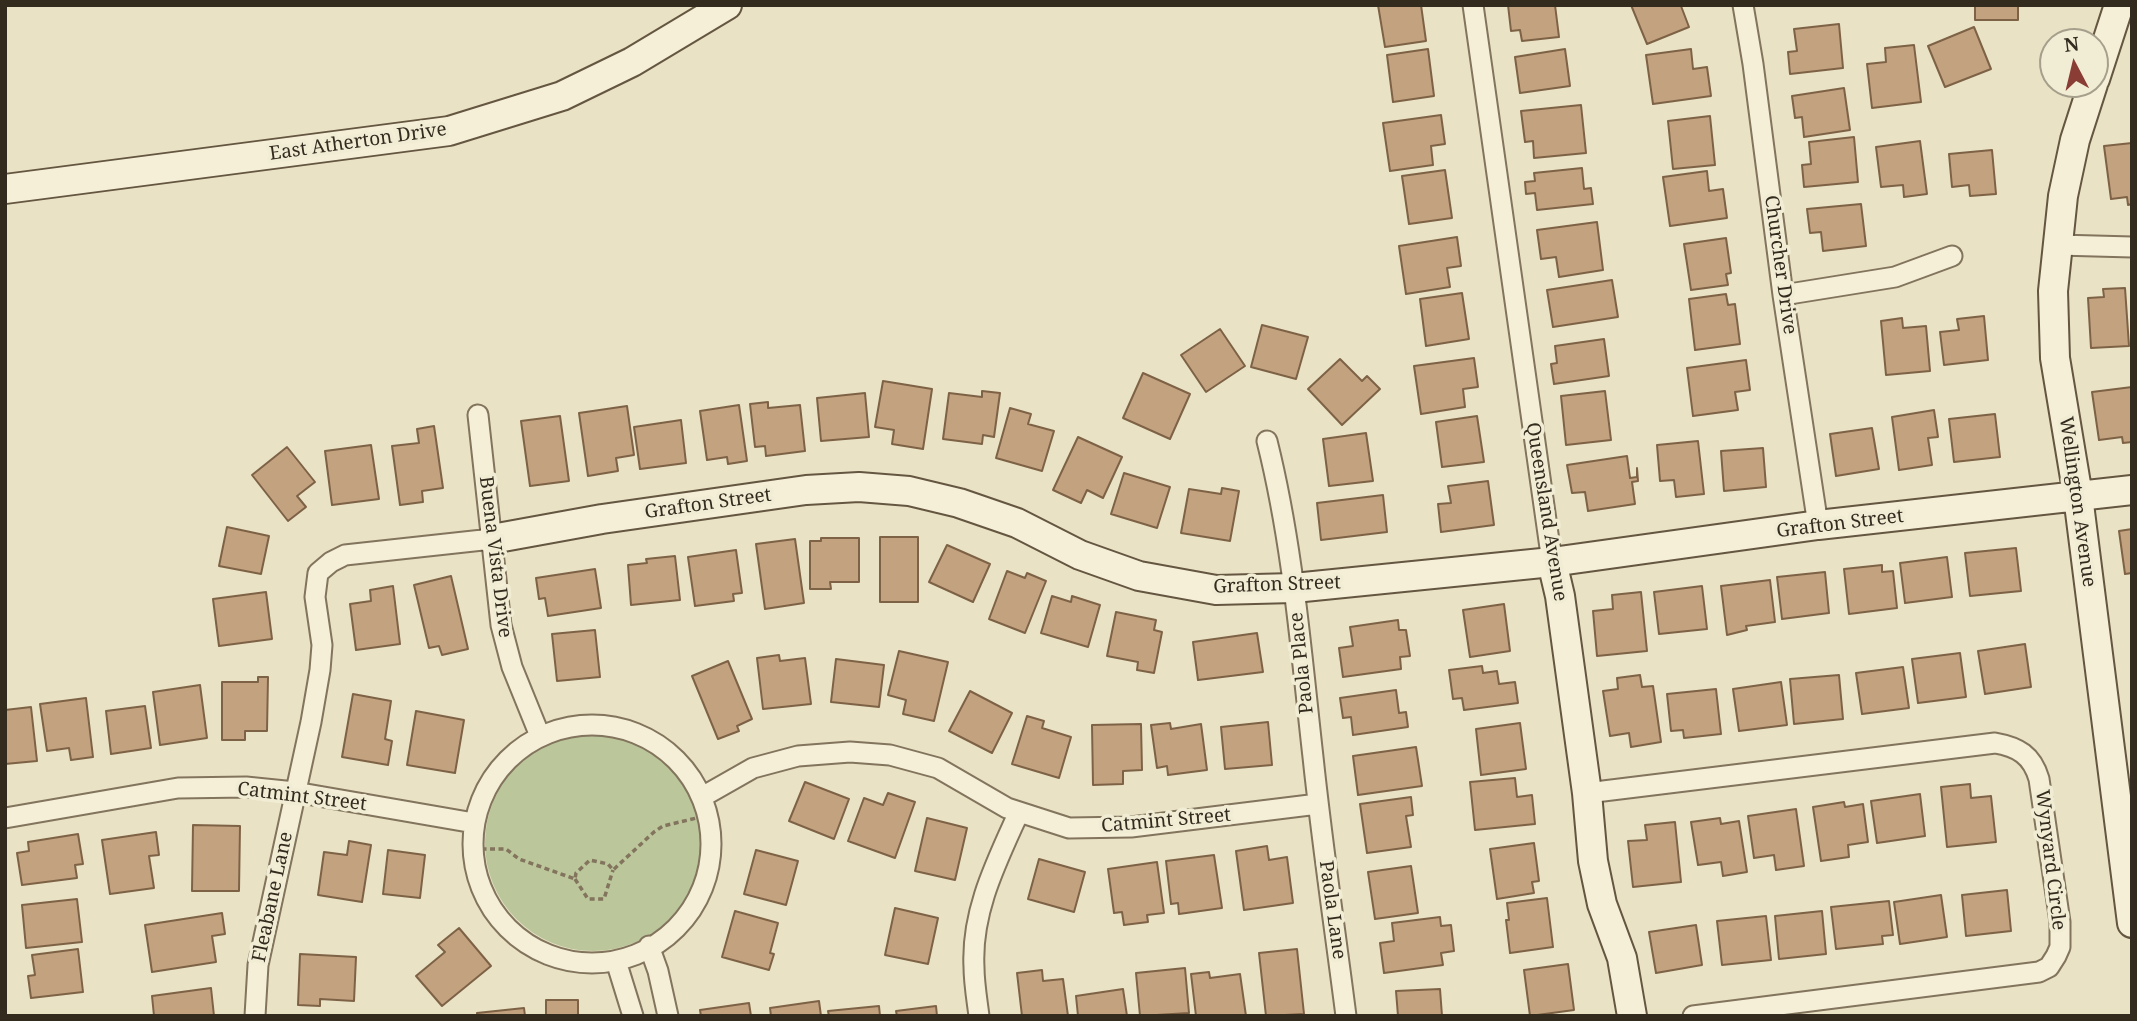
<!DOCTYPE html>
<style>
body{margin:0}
#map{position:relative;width:2137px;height:1021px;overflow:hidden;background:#e9e2c5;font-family:"Noto Serif",serif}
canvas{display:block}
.frame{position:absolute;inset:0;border:7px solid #342b1f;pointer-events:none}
.north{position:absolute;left:2039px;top:28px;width:70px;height:70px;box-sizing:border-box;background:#f1ecd4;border:2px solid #a59f8c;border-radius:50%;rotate:353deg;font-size:19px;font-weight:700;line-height:28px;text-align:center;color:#342b1f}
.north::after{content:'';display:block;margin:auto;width:24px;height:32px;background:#8a3d34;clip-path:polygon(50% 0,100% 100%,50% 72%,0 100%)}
</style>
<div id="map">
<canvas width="2137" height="1021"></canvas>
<div class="frame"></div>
<div class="north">N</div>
</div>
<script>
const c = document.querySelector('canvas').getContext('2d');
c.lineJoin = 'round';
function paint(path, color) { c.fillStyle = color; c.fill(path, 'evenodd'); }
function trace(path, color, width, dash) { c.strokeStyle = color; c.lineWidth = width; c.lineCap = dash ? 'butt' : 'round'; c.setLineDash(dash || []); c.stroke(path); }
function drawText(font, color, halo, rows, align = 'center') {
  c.font = font + ' "Noto Serif",serif'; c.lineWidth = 7; c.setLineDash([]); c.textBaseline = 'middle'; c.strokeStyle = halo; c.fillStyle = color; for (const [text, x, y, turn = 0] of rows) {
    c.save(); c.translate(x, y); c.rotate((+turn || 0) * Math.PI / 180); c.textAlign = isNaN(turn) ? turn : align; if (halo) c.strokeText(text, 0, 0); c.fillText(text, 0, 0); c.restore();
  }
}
paint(new Path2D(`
 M485 843a108 108 0 1 1 216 0a108 108 0 1 1-216 0Z`), '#bcc69b');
const building = new Path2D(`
 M1378,5H1421L1426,41L1385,47Z
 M1508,5H1555L1559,37L1522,41L1520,30L1511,31Z
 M1631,5H1684L1681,6L1689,27L1647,44Z
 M1975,5H2018V20H1975Z
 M1839,24L1843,68L1790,74L1788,52L1797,51L1794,29Z
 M1974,27L1991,69L1945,87L1928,46Z
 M1914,45L1921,102L1872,108L1867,64L1886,62L1885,48Z
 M1428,49L1434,96L1393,102L1387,55Z
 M1565,49L1570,86L1520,93L1515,57Z
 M1691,49L1693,69L1707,67L1711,96L1653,104L1646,55Z
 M1844,88L1850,130L1804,137L1802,117L1795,118L1792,96Z
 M1581,105L1586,153L1534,158L1533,141L1525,142L1521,111Z
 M1441,115L1445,144L1431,146L1433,165L1390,171L1383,123Z
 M1710,116L1715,165L1673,169L1668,121Z
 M1854,137L1858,182L1804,187L1802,165L1811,164L1809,142Z
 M1920,141L1927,194L1904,197L1903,185L1881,187L1876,147Z
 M2132,143V204L2128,205L2127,197L2111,199L2104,146Z
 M1992,150L1996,194L1970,196L1969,185L1952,187L1949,154Z
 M1582,168L1584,189L1591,188L1593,204L1537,210L1535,193L1526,194L1525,182L1535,181L1534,173Z
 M1445,170L1452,218L1409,224L1402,176Z
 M1707,171L1709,191L1723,189L1727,218L1670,226L1663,177Z
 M1861,204L1866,246L1823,251L1821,232L1810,233L1807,209Z
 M1597,222L1603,270L1559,277L1556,257L1541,259L1537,230Z
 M1457,237L1461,266L1447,268L1450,287L1406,294L1399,246Z
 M1726,238L1731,273L1726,274L1728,285L1691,290L1684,244Z
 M1612,280L1618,317L1553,327L1547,290Z
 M2125,288L2129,346L2091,348L2088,298L2104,297L2103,289Z
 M1462,293L1469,339L1426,346L1420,299Z
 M1726,294L1728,305L1735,304L1740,344L1695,350L1689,299Z
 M1984,316L1988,360L1944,365L1940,332L1959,330L1957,319Z
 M1902,318L1903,328L1926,326L1930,371L1886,375L1881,321Z
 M1262,325L1308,337L1296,379L1251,367Z
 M1220,329L1245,366L1206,392L1181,355Z
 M1604,339L1609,376L1554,384L1551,364L1557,363L1555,346Z
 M1474,358L1478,387L1463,389L1465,407L1421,414L1414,366Z
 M1340,359L1362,381L1367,376L1380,389L1342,425L1308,389Z
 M1746,360L1750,390L1735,392L1738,410L1693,416L1687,368Z
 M1143,373L1190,394L1170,439L1123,418Z
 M883,381L932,389L923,449L892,444L894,430L875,427Z
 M2132,387V442L2123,443L2122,437L2099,440L2092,392Z
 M982,391L1000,393L994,437L983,435L982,444L943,439L949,393L982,397Z
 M1605,391L1611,440L1566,445L1561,396Z
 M865,393L869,437L821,441L817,398Z
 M768,402V408L800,405L805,451L766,456L765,446L755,447L750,404Z
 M739,405L747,461L728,464L727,457L707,460L700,411Z
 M627,406L634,455L616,458L618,471L588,476L579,413Z
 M1010,408L1031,414L1028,424L1054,431L1042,471L996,458Z
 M1934,410L1938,437L1928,438L1932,465L1899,470L1892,417Z
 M1995,414L2000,457L1954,462L1949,419Z
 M560,416L569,481L530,486L521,421Z
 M1477,416L1484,462L1442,467L1436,422Z
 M681,420L686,463L640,469L634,427Z
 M434,426L443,488L422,491L423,502L400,505L392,446L419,443L417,429Z
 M1872,428L1879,469L1836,476L1830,434Z
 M1366,433L1373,481L1329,486L1323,439Z
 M1078,437L1122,457L1103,498L1087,490L1081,503L1053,490Z
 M1698,441L1704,494L1676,497L1674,480L1660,481L1657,445Z
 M371,445L379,499L332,505L325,451Z
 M287,447L315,482L297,496L306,507L288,521L252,475Z
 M1763,448L1766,487L1724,491L1721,451Z
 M1627,456L1630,478L1637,477V468L1638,481L1632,482L1635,504L1588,511L1585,492L1572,493L1567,465Z
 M1124,473L1170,487L1157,528L1111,514Z
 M1488,481L1494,525L1441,532L1438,504L1451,503L1448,486Z
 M1222,488L1239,491L1230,541L1181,533L1189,489L1221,494Z
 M1383,495L1387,532L1321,540L1317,503Z
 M227,527L269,536L261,574L219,566Z
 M2132,529V573L2125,574L2119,531Z
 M880,537H918V602H880Z
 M821,538H859V582H830L831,589H810V541H821Z
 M795,539L804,603L765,609L756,544Z
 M947,545L990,564L973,602L929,582Z
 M2016,548L2021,591L1970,596L1965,553Z
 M736,550L742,593L733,594L734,601L695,606L688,557Z
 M675,556L680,600L631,605L628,565L647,563L646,559Z
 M1947,557L1952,597L1905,603L1900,563Z
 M1882,565V572L1893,571L1897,608L1849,614L1844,569Z
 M595,569L601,608L548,616L545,598L539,599L536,578Z
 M1007,571L1025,578L1027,573L1046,581L1025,633L989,619Z
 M1825,572L1829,613L1782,619L1777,577Z
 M451,576L468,649L442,655L439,646L429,648L414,585Z
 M1770,580L1775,622L1746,626L1747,630L1727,635L1721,586Z
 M393,586L400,644L356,650L350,604L371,601L370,590Z
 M1702,586L1707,629L1659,634L1654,592Z
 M266,592L272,639L219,646L213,599Z
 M1641,592L1647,651L1597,656L1593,611L1613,609L1612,595Z
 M1052,596L1071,602L1072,596L1100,605L1088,647L1041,633Z
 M1504,604L1510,651L1470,657L1463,610Z
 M1116,612L1156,620L1154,630L1162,632L1154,673L1137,670L1138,662L1107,656Z
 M1398,620L1399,630H1406L1410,656L1400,657L1401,669L1343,677L1339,648L1353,646L1350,627Z
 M595,630L600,677L557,681L552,634Z
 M1257,633L1263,672L1198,680L1193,642Z
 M2025,644L2031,687L1985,694L1978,651Z
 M899,651L948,662L934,721L903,714L906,700L888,695Z
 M1960,653L1966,697L1918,703L1912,659Z
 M779,655L780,661L805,658L811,704L763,709L757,658Z
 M836,659L884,665L879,707L831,702Z
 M728,661L752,719L737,726L739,731L718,739L692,676Z
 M1482,666L1483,673L1497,671L1499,684L1515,682L1518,703L1464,710L1462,698L1453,699L1449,670Z
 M1903,667L1909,708L1862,714L1856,673Z
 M1640,675L1642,687L1653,686L1661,742L1631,747L1629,733L1610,736L1603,691L1618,689L1617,678Z
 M1839,675L1843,719L1794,724L1790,679Z
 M258,677H268L267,731H245V740H222V682H258Z
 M1781,682L1787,725L1739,731L1733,689Z
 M200,685L207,738L160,745L153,692Z
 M1716,689L1721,734L1684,738L1683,730L1671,731L1667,694Z
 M1396,690L1399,713L1406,712L1408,727L1353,735L1351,717L1343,718L1340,698Z
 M970,691L1012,713L992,753L949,731Z
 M353,694L391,701L385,739L392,741L388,765L342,757Z
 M86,698L93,757L71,760L69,748L47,751L40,704Z
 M145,706L151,748L111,754L106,711Z
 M31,707L37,761L5,764V710Z
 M416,711L464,720L455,773L407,765Z
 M1027,716L1044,721L1042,728L1071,737L1059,778L1012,764Z
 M1268,722L1272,765L1225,769L1221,727Z
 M1170,723L1171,729L1201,724L1207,770L1168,775L1167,766L1157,768L1151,725Z
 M1520,723L1526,769L1481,775L1476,729Z
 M1141,724L1142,770L1123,771V784L1093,785L1092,725Z
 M1416,747L1422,786L1358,795L1353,756Z
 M1515,778L1517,797L1532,795L1535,824L1475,830L1470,782Z
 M805,782L849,799L834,839L789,821Z
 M1970,784L1971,798L1991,796L1996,842L1947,847L1941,787Z
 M888,793L915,802L895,858L848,841L864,798L883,805Z
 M1920,794L1925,836L1877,843L1871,801Z
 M1411,797L1413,815L1406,816L1411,847L1367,853L1360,804Z
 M1844,802L1845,807L1863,804L1868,842L1848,845L1849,857L1821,861L1813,807Z
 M1796,809L1804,866L1776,870L1774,855L1754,858L1748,816Z
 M927,818L967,828L955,880L915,871Z
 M1720,818L1721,824L1739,821L1747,872L1723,876L1721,862L1698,865L1691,822Z
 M1675,822L1681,882L1633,887L1628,841L1647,840L1645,825Z
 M193,825L240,826L239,891H192Z
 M156,832L159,855L149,856L154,888L110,894L102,840Z
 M78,834L83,864L75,865L77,878L22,885L17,853L29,851L28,842Z
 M349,841L371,845L362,902L318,895L324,852L347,855Z
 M1534,843L1539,881L1532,882L1534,893L1497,899L1490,849Z
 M1267,846L1269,860L1287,857L1293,903L1244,910L1236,851Z
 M388,850L425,855L420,898L383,894Z
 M756,850L798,861L786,905L744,894Z
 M1214,855L1222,908L1179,914L1178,903L1171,904L1166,861Z
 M1039,859L1085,872L1074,912L1028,899Z
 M1157,862L1164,913L1147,915L1148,922L1124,925L1122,912L1114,913L1108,869Z
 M1411,866L1418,913L1375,919L1368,872Z
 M2007,890L2011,931L1966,936L1962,895Z
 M1941,895L1947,937L1900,944L1894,902Z
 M1547,898L1553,947L1510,953L1506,920H1509L1507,903Z
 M77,899L82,942L26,948L22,905Z
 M1889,901L1893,935L1882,936L1883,944L1836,949L1831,907Z
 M895,908L938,918L928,964L885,955Z
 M735,911L778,923L770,953L774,954L769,970L722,957Z
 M1822,911L1826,954L1779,959L1775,916Z
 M222,913L225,934L212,936L216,962L152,972L145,925Z
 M1766,916L1771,960L1722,965L1717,921Z
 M1440,917L1441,926L1451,925L1454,951L1441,953L1443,965L1384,973L1380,943L1394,941L1392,923Z
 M1696,925L1702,965L1656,973L1649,932Z
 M459,928L491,966L442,1006L416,976L445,952L438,945Z
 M78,949L83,992L31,998L28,976L35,975L32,955Z
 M1297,949L1304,1014L1266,1016L1259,953Z
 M300,954L356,957L354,1001L320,999V1006L298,1005Z
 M1568,964L1574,1010L1530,1016L1524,970Z
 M1185,968L1189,1013L1140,1016L1136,973Z
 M1042,970L1043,981L1063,979L1068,1016H1022L1017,973Z
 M1209,972L1210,978L1240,974L1246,1016H1196L1191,974Z
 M211,988L214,1016H154L152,996Z
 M1123,989L1127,1016H1078L1076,996Z
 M1440,989L1442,1016H1398L1396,991Z
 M546,1000H578V1016H535L546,1015Z
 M819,1001L821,1016H771L770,1008Z
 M749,1003L751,1016H701L700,1010Z
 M879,1006L880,1016H829L828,1011Z
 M936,1006L937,1016H897L896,1011Z
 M524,1008L525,1016H477V1013Z`);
paint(building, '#c3a27f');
trace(building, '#7e6246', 2);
const street = new Path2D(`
 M1473,5L1552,562
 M1743,5L1753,64L1783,295L1818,525
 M2058,245L2132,247
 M1783,295L1895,277L1952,256
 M478,415L501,625L512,667L540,736
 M1267,441C1293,545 1301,651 1313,757C1322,843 1335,930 1346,1016
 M473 844a119 119 0 1 1 238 0a119 119 0 1 1-238 0Z
 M1587,793L1995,743C2018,747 2032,755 2039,779L2060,922V947L2056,956L2049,967L2039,972L1693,1016
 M702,797L753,768L798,756L850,752L890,755L938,768L1007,808L1069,828L1131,827L1318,804
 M5,818L178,788L246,787L295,792L474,823
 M649,946L658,971L668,1016
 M616,961L633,1016
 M255,1016L258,965L311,722L320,670L322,645L315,597L318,573L331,562L345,555L492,539
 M979,1016C977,1000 974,983 974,967C971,911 997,861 1019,812`);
const secondary = new Path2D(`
 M2095,79L2119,5
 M2093,84L2075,140L2063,196L2053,291L2055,358L2078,496L2132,923
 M5,189L449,131L562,96L632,62L727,5
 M492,539L602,519L806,490L859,487L909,491L959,503L1017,523L1080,555L1139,576L1216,590L1294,588L1552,562L1818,525L2132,490
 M1552,562L1560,596L1587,793L1593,861L1602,904L1622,958L1632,1016`);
trace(street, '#82745d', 23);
trace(secondary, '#645640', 32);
trace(new Path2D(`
 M473,849H506L519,859L575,879L576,873L590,860L608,864L613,870L654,832L663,826L701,817
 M575,879L588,899H604L613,870`), '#82745d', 3.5, [5, 3.5]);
trace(street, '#f5efd8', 19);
trace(secondary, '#f5efd8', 28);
drawText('19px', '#342b1f', '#f1ecd4', [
 ["East Atherton Drive",358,142,-8],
 ["Churcher Drive",1780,265,82],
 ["Wellington Avenue",2077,502,82],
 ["Grafton Street",708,504,-8],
 ["Queensland Avenue",1546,512,81],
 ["Grafton Street",1840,524,-7],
 ["Buena Vista Drive",495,557,83],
 ["Grafton Street",1277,585,-2],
 ["Paola Place",1302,663,-96],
 ["Catmint Street",302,797,7],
 ["Catmint Street",1166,821,-5],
 ["Wynyard Circle",2050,860,83],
 ["Fleabane Lane",273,897,-78],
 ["Paola Lane",1332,910,82]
]);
</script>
